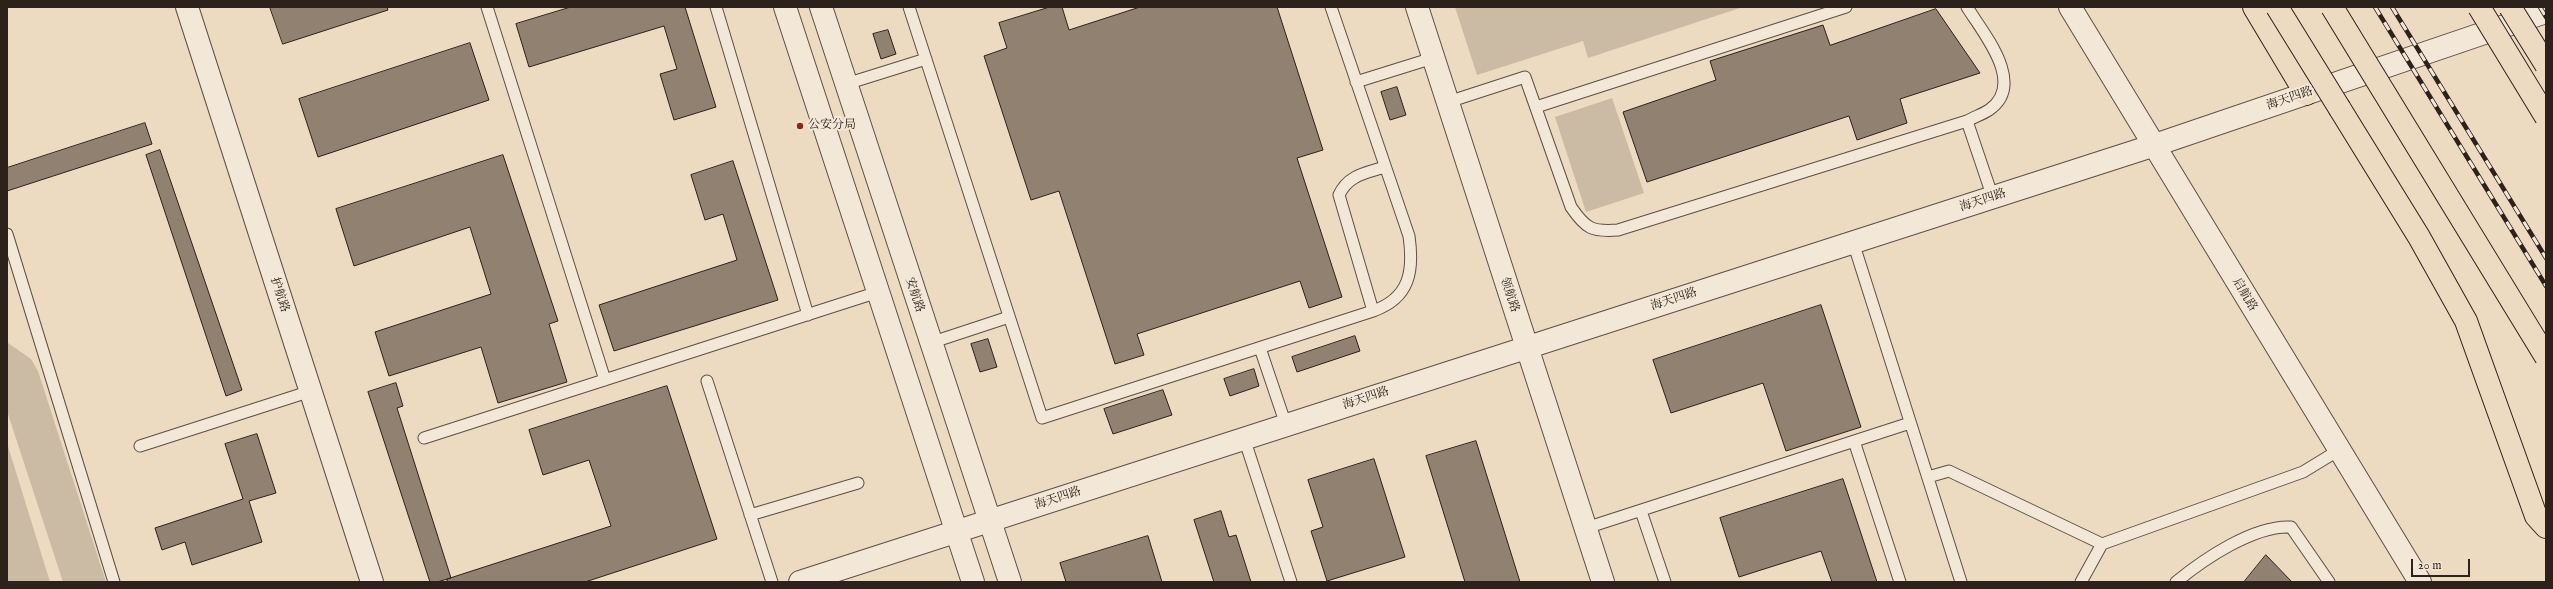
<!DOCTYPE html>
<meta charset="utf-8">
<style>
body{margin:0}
#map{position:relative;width:2553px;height:589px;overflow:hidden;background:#ecdac1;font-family:"IM FELL English",serif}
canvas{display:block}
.frame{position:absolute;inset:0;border:8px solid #2c211b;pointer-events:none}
.scale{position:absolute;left:2411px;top:559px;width:59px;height:18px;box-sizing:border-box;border:2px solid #2c211b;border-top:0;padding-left:5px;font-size:12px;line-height:14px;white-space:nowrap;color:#2c211b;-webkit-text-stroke:3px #f3e7d7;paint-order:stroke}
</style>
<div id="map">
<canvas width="2553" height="589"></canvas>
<div class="frame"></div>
<div class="scale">20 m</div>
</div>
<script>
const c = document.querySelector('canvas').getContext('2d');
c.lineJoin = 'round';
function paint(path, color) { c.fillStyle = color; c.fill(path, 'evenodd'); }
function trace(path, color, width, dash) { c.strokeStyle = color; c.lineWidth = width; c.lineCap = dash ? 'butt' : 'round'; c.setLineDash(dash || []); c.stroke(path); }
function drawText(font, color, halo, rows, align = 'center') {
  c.font = font + ' "IM FELL English","Noto Serif SC",serif'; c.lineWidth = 4; c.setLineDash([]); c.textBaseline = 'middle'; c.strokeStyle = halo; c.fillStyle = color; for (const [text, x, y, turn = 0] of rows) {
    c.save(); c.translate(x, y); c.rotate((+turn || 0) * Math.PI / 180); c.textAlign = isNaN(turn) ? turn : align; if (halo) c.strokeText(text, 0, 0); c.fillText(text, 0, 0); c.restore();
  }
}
paint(new Path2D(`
 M1455,7H1743L1588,58L1583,41L1477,75Z
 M1612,98L1644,193L1586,212L1555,117Z
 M7,339L8,343L31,359L38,371L106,582H63L7,411Z
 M7,443L50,582H7Z`), '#cbbba5');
const building = new Path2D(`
 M270,7H387L388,10L283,44Z
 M571,7H685L716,107L674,120L660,74L677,69L664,26L529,67L516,24Z
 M1050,7H1062L1069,30L1140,7H1277L1323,150L1297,158L1342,297L1309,308L1300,281L1137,334L1144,355L1115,364L1059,191L1031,200L984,56L1007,48L999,23Z
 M1936,9L1980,73L1900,99L1907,123L1857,140L1849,116L1647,182L1623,112L1716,80L1710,61L1823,25L1830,45Z
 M888,30L896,54L881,59L873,34Z
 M470,43L489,100L318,157L299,99Z
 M1397,87L1406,115L1390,120L1381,92Z
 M145,123L152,144L7,191V168Z
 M160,150L242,390L226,396L146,155Z
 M503,155L558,321L549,324L567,382L498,403L481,347L389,376L375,332L491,294L470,227L354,266L336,209Z
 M733,161L778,300L614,351L599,305L737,260L723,214L705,220L691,175Z
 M1821,305L1861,427L1786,451L1763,383L1671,413L1653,360Z
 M1355,336L1360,351L1297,372L1292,357Z
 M988,339L997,367L980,372L971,344Z
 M1254,369L1259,386L1230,396L1224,379Z
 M396,383L403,406L397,408L451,578L437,582H430L368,392Z
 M667,386L717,539L585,582H447V579L611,526L589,460L543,475L529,430Z
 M1163,390L1172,415L1113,434L1104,409Z
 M257,434L276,493L249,501L262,542L192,565L185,542L162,550L155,528L243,499L225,444Z
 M1476,441L1520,582H1465L1426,456Z
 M1374,459L1405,557L1327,581L1311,531L1323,527L1308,480Z
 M1843,479L1877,582H1832L1821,551L1739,577L1720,518Z
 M1221,511L1229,537L1236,535L1251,582H1214L1194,520Z
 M1148,536L1162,582H1066L1060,563Z
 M2266,555L2292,582H2244Z`);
paint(building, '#908171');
trace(building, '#2c211b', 1);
const service = new Path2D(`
 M487,7L605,380
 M716,7L808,315
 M909,7L1042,418L1373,311C1410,298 1414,271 1409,236L1331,7
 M1356,82L1433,58
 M846,84L926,59
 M1448,102L1525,77L1571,207C1586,229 1592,232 1618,230L1967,121L1993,198
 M1536,107L1846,7
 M1967,121C1974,117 1983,114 1989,110C2027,84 1983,33 1967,7
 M7,234L114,582
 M1853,242L1961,582
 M1373,311L1339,195C1348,175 1366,173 1385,167
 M930,343L1009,317
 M1260,348L1286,425
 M707,381L772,582
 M424,438L878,292
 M1244,438L1291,582
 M1854,441L1900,582
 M140,446L311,391
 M1928,477L1949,471L2102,544L2081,582
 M1641,511L1665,582
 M750,515L858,483
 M1586,528L1910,423
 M2102,544L2303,472L2339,450
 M2176,582C2204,559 2254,525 2291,527L2329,582`);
const minor = new Path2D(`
 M187,7L372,582
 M1417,7L1603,582
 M800,582L2155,145L2546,12`);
const tertiary = new Path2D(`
 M785,7L973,582
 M821,7L1010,582
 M2070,7L2420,582`);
const trunk = new Path2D(`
 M2254,7L2306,94
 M2340,109L2419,237L2466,321L2536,516L2546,527`);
trace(service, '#5c4f44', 13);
trace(minor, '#5c4f44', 24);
trace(tertiary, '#5c4f44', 24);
trace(trunk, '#2c211b', 24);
trace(service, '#f3e7d7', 11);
trace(minor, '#f3e7d7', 22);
trace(tertiary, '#f3e7d7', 22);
trace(trunk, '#ecdac1', 22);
const rail = new Path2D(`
 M2375,7L2546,286
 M2392,7L2546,258
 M2540,7L2546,17`);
trace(rail, '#2c211b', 4.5);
trace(rail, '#f3e7d7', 3, [9]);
const trunkBridge = new Path2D(`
 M2277,7L2340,109
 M2332,7L2546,357
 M2479,7L2546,117
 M2510,7L2546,65`);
trace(trunkBridge, '#2c211b', 24, []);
trace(trunkBridge, '#ecdac1', 22);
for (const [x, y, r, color] of [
 [800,126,4,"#8f2418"]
]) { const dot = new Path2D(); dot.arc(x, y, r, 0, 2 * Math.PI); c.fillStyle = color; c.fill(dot); trace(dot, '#f3e7d7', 1.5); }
drawText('12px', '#2c211b', '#f3e7d7', [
 ["海天四路",2290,99,-19],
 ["海天四路",1983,201,-18],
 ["护航路",279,295,72],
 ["安航路",914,295,72],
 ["领航路",1509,295,72],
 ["启航路",2244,295,59],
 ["海天四路",1674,300,-18],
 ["海天四路",1366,399,-18],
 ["海天四路",1058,499,-18]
]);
drawText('12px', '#2c211b', '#f3e7d7', [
 ["公安分局",808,126]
], 'left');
</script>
